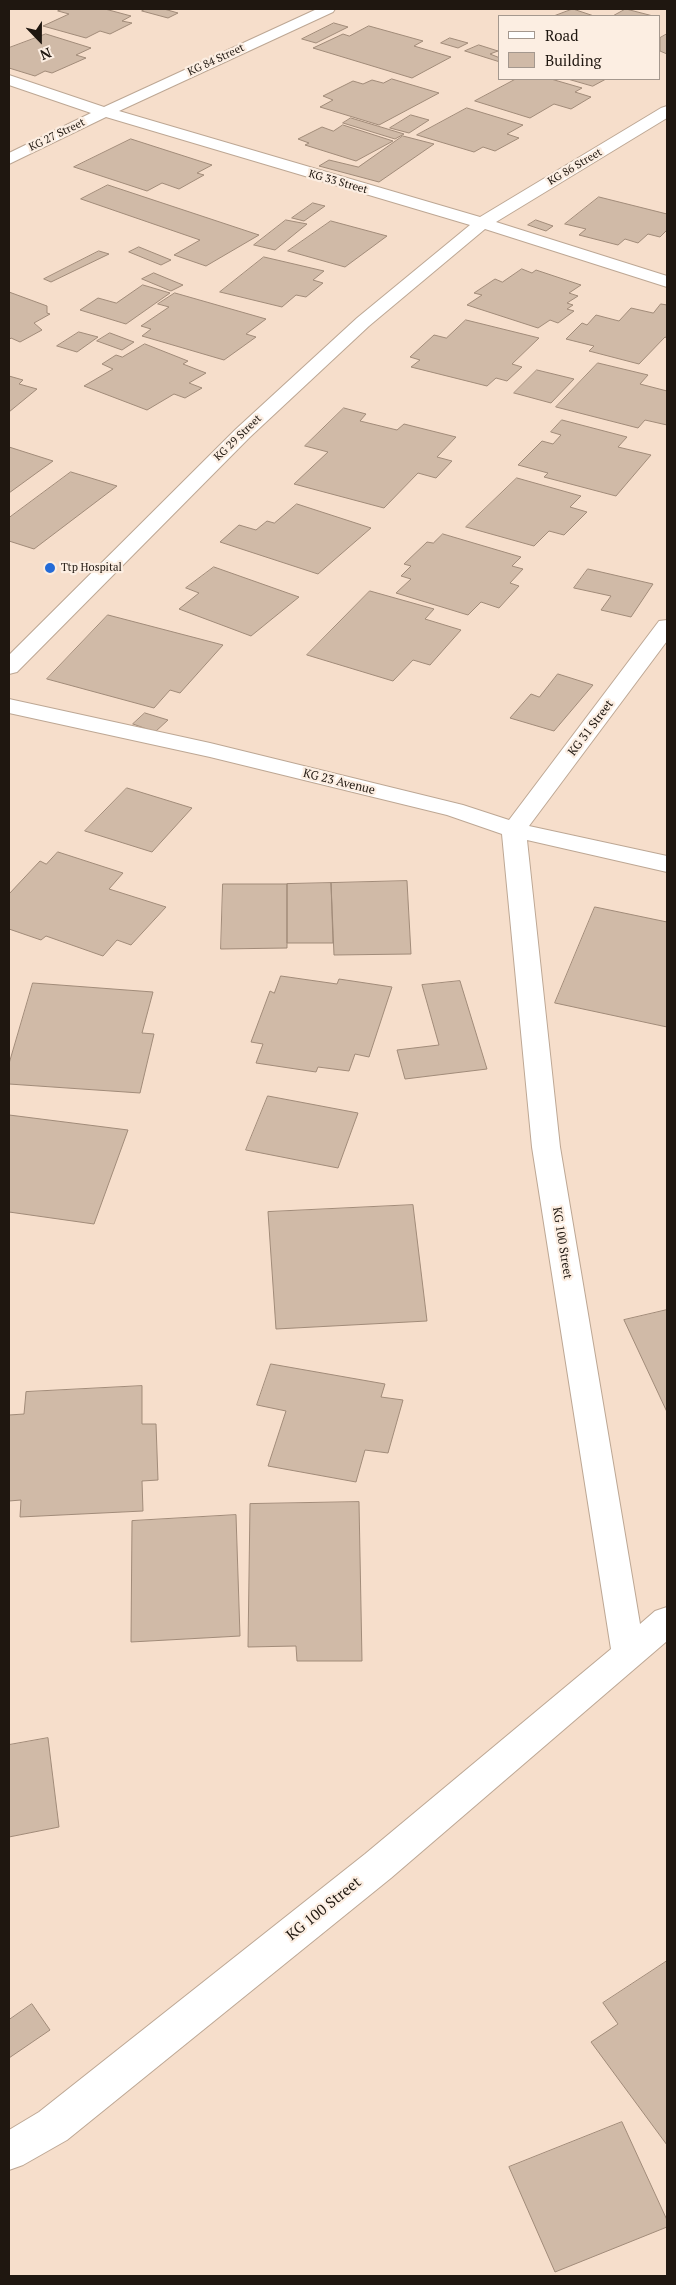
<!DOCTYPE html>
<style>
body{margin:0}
#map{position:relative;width:676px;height:2285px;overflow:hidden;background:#f6decb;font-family:"PT Serif",serif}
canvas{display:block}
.frame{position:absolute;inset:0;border:10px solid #1f1710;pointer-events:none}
.legend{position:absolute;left:498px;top:15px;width:162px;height:65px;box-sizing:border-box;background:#fceee2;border:1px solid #a4988e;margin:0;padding:6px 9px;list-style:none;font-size:15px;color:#1f1710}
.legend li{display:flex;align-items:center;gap:10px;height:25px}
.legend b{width:25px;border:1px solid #a4988e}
.north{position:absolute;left:15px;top:15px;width:50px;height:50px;-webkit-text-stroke:4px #fceee2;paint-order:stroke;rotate:158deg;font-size:14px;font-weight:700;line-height:20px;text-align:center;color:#1f1710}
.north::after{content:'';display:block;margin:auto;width:18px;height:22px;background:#1f1710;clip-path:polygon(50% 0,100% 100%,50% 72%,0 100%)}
</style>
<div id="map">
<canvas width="676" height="2285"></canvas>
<div class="frame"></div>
<ul class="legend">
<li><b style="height:6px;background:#fff"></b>Road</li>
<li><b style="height:14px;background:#d0baa7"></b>Building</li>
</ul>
<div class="north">N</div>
</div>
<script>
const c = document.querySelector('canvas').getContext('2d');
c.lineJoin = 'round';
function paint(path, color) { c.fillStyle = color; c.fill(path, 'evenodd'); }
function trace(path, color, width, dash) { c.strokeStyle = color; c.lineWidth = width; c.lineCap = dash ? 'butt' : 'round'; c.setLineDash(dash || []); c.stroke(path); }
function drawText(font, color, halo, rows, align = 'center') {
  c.font = font + ' "PT Serif",serif'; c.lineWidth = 4.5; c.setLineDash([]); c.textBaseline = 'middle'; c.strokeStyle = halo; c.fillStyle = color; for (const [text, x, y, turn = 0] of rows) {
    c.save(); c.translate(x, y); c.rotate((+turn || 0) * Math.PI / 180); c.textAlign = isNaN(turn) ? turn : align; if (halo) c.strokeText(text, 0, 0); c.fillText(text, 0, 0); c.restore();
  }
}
const building = new Path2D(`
 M63,9H105L131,16L122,21L132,23L110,34L100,31L86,38L43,26L69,14L58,11Z
 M146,9H164L178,13L168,18L142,11Z
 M573,9L594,16H554Z
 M626,9L653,16H613Z
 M334,23L348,27L316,43L302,39Z
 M369,26L423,41L414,46L451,57L412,78L313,48L343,34L349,36Z
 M46,34L91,48L76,55L86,58L52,73L45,71L35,76L9,68V48Z
 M667,34V54L660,51V38Z
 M450,38L468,43L458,48L441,43Z
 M479,45L498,51L490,54L500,58V62L465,51Z
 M392,79L439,93L379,125L320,107L333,100L323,96L353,81L363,84L372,80L383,83Z
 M516,79H551L582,88L575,92L591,97L571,109L554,104L530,118L475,101Z
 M568,79H606L593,86Z
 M467,108L523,125L507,134L519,138L495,151L483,147L474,152L417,135Z
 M411,115L429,120L409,133L390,128Z
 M351,118L404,134L395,139L343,123Z
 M343,125L393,141L356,161L305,145L309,143L298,139L322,127L333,131Z
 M403,136L434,144L379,182L319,166L329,160L358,167Z
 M131,139L212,165L197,173L204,175L179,189L162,183L147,191L74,167Z
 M108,185L259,235L206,266L174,255L200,240L81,199Z
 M599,197L667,214V230L660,237L648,234L638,243L625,239L618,245L579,235L586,229L565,224Z
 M313,203L325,206L304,221L292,218Z
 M286,220L307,224L275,250L254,245Z
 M536,220L553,226L546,231L528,225Z
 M331,221L387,236L345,267L288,251Z
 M139,247L171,260L161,265L129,252Z
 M99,251L109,254L51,282L44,279Z
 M264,257L324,271L313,280L323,283L306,297L296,295L282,307L220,292Z
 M522,269L532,273L536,270L581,285L569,293L578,296L567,303L573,305L567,309L574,311L558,323L550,320L538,328L467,305L482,295L474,293L495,279L502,282Z
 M154,273L183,285L171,291L142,279Z
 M143,285L170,293L126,324L80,310L98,298L116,303Z
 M9,292L47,306V313L50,314L34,323L42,330L20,342L11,338L9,340Z
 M175,293L266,319L246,334L256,337L224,360L142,336L151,329L141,326L169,307L158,304Z
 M661,304L667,305V338L665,337L639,364L589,351L594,346L566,339L582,323L587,325L596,315L619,321L631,308L653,313Z
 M466,320L539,338L512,364L522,367L507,381L496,378L487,386L411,367L420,360L410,357L434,335L446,338Z
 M79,332L98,337L77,352L57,346Z
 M110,333L134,342L122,350L97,341Z
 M145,344L188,361L183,364L206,373L189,383L202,388L185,398L174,394L147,410L84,386L113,369L102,364L116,355L122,357Z
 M598,363L648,375L640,384L667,391V425L645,420L638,428L556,407Z
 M537,370L574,379L551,403L514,393Z
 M9,376L23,380L19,384L37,389L9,412Z
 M344,408L366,414L360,421L397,430L404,424L456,437L437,457L452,461L436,478L418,473L384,508L294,484L328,452L305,446Z
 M562,420L627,437L618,447L651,455L616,496L544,477L548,473L518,465L542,441L553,444L561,435L551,432Z
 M9,447L53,461L9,493Z
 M71,472L117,486L34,549L9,541V518Z
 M517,478L581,496L570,507L587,512L564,535L549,531L534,546L466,527Z
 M297,504L371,528L318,574L220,542L239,525L256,530L267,521L274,523Z
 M443,534L521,557L512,566L523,569L510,583L519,586L499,608L481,602L468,615L396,593L411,579L401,576L411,566L404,564L427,542L433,543Z
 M214,567L299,597L251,636L179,609L199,593L186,588Z
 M588,569L653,584L631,617L601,610L611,596L574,588Z
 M370,591L434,609L425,619L461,630L430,665L413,660L393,681L307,655Z
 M108,615L223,645L180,693L170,690L154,708L47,679Z
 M558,674L593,685L554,731L510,718L531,694L539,697Z
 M145,713L168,720L155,732L133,724Z
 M127,788L192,808L152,852L85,831Z
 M58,852L123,873L109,889L166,907L131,945L117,940L103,956L46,936L41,940L9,929V894L40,861L46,864Z
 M407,881L411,954L334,955L331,883Z
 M331,883L333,943H287V884Z
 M223,884H287V948L221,949Z
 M595,907L667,922V1027L555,1003Z
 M281,976L337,984L339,979L392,987L369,1057L355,1054L349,1071L318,1067L316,1072L256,1063L263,1044L251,1042L270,991L274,993Z
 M460,981L487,1069L405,1079L397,1050L439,1045L422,985Z
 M33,983L153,992L142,1033L154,1034L140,1093L9,1084V1064Z
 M268,1096L358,1113L338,1168L246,1150Z
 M9,1115L128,1130L94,1224L9,1212Z
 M413,1205L427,1321L276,1329L268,1212Z
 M667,1310V1412L624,1320Z
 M271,1364L385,1384L381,1397L403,1400L388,1453L365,1450L356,1482L268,1466L286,1411L257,1405Z
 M142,1386V1424H156L158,1480L142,1481L143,1511L20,1517L21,1500L9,1501V1415L24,1414L26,1392Z
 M359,1502L362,1661H297L296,1646L248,1647L250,1504Z
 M236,1515L240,1636L131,1642L132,1521Z
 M48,1738L59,1827L9,1837V1745Z
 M667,1961V2145L591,2042L618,2024L603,2003Z
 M32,2004L50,2030L9,2058V2020Z
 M622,2122L667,2220V2227L555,2272L509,2167Z`);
paint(building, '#d0baa7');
trace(building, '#a18b79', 1);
const minor = new Path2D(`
 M317,9H335L333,12L119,111L480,217L661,108L667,106V118L496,222L667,276V287L485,229L369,326L250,437L17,672L9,674V655L236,429L357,318L470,225L106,117L9,164V153L91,113L9,85V75L104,107Z
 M667,620V641L529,826L667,856V872L527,840L560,1147L640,1624L655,1611L667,1607V1641L391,1878L67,2140L23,2165L9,2170V2130L39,2112L365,1854L611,1649L532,1147L502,834L447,815L210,757L9,713V699L210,743L463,805L509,820L659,621Z`);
trace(minor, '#bda794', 2);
paint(minor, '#fff');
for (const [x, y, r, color] of [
 [50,568,6,"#246bd7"]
]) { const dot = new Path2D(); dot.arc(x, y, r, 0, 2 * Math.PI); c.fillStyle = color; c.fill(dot); trace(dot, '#fceee2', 2); }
drawText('11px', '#1f1710', '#fceee2', [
 ["KG 84 Street",216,60,-25],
 ["KG 27 Street",57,135,-26],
 ["KG 86 Street",575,167,-31],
 ["KG 33 Street",338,182,16],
 ["KG 29 Street",238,438,-44]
]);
drawText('11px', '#1f1710', '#fceee2', [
 ["Ttp Hospital",61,568]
], 'left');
drawText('12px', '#1f1710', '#fceee2', [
 ["KG 31 Street",591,728,-53],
 ["KG 23 Avenue",339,782,14],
 ["KG 100 Street",562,1243,81]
]);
drawText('15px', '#1f1710', '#fceee2', [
 ["KG 100 Street",324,1909,-39]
]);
</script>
